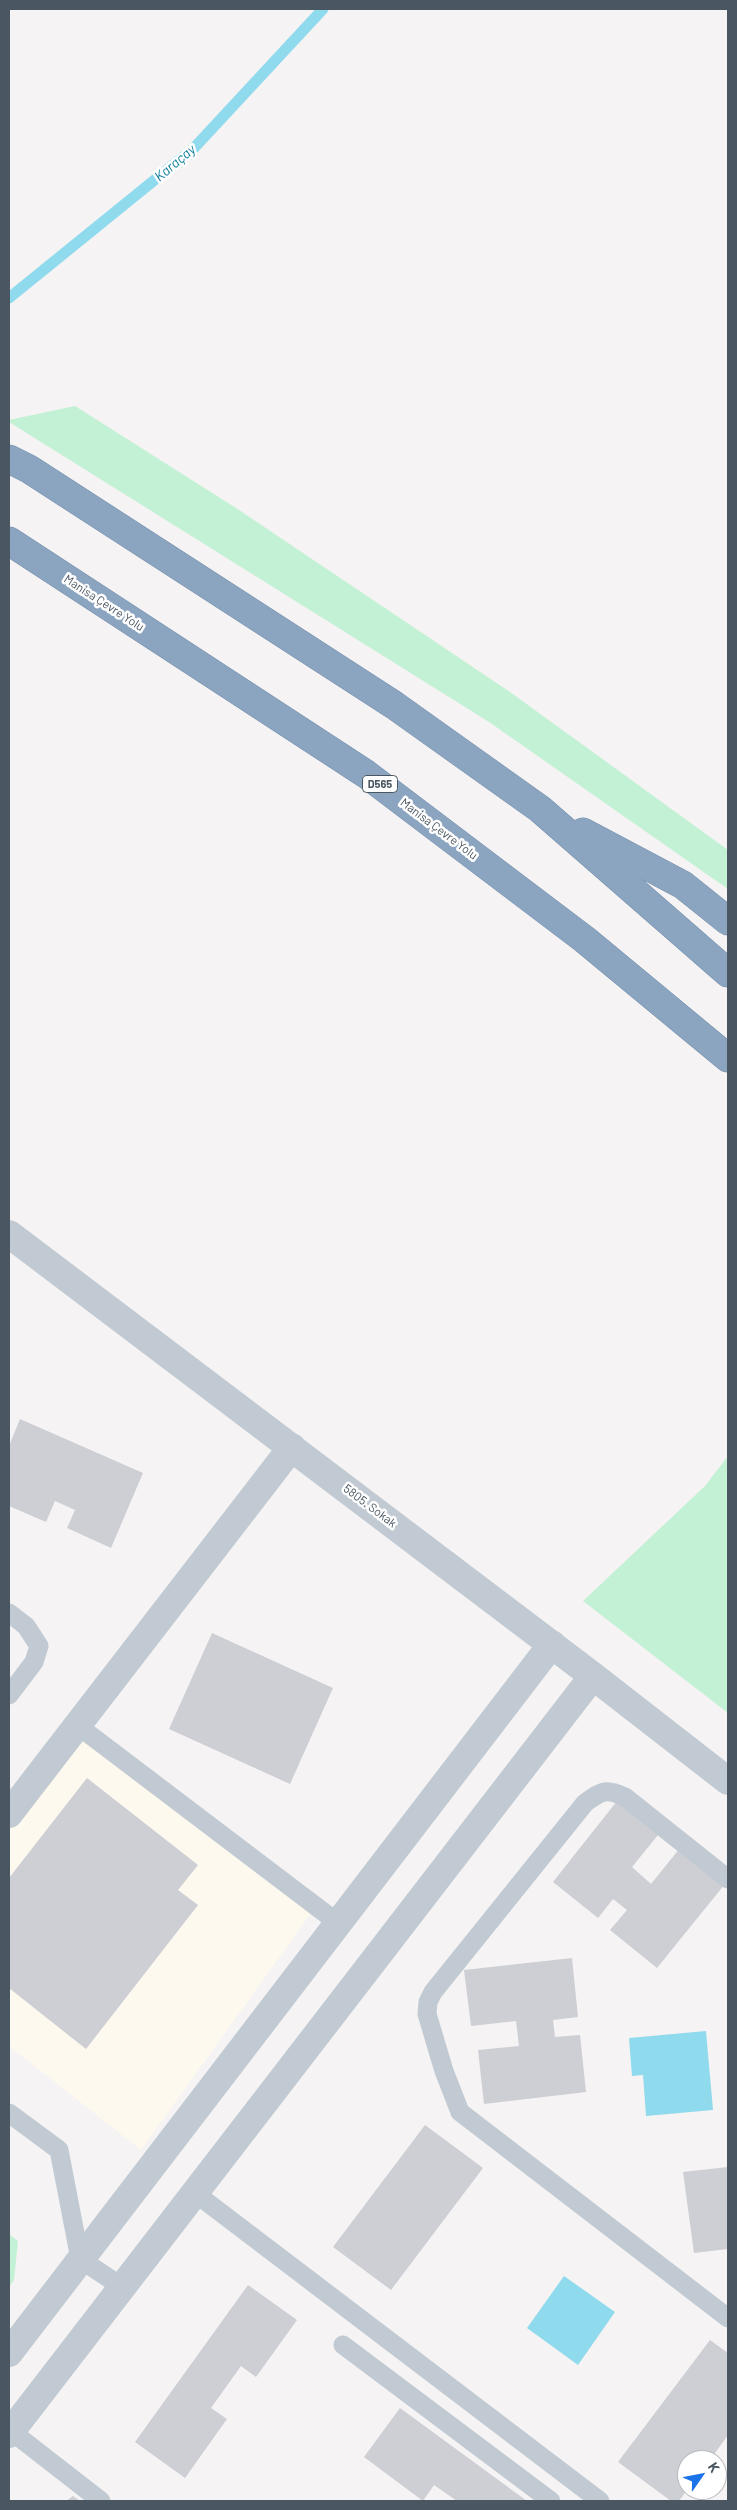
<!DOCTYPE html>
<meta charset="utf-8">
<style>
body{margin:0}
#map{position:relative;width:737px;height:2510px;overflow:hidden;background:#f5f3f3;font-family:Barlow,sans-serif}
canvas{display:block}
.frame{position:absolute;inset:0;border:10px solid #4a5661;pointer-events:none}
.north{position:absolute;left:677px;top:2450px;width:50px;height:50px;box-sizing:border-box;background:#fff;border:1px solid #b7bbc0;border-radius:50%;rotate:57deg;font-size:14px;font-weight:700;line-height:20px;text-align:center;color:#4a5661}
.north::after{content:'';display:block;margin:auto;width:18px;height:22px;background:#1a73e8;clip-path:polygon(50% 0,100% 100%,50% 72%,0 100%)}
</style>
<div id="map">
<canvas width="737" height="2510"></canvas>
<div class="frame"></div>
<div class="north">K</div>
</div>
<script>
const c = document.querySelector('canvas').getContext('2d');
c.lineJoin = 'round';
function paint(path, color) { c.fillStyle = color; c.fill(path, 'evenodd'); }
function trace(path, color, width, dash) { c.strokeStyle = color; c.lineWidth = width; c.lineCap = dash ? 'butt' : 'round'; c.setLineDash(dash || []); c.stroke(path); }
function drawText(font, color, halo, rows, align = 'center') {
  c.font = font + ' Barlow,sans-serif'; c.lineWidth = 5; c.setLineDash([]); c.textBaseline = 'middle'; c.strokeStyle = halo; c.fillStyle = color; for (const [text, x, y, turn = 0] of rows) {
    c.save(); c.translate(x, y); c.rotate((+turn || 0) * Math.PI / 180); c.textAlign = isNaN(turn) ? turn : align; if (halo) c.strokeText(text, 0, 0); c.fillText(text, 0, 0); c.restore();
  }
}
paint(new Path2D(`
 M77,1735L312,1912L141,2150L9,2046V1824Z`), '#fdf9ef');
paint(new Path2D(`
 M75,406L236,508L510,692L728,850V889L489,722L9,422V420Z
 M728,1456V1713L583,1601L705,1486Z
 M9,2234L18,2241L14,2280L9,2287Z`), '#c3f1d5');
paint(new Path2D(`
 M706,2031L713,2110L646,2116L643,2075L632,2076L629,2038Z
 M564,2276L615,2312L578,2365L527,2328Z`), '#90daee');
trace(new Path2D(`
 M9,298L194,148L323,9`), '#90daee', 11);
paint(new Path2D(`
 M20,1419L143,1473L111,1548L67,1528L75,1510L55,1501L46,1522L9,1506V1446Z
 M212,1633L333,1688L290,1784L169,1729Z
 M87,1778L198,1865L178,1890L198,1905L86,2049L9,1988V1878Z
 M617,1801L658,1835L632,1867L651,1884L680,1848L725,1884L657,1968L610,1930L627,1910L613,1899L598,1918L553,1882Z
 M572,1958L578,2017L553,2020L555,2037L580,2035L586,2092L484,2104L478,2050L519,2046L516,2021L471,2026L464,1970Z
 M425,2125L483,2168L391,2290L333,2247Z
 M728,2167V2249L694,2253L683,2172Z
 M248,2285L297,2320L256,2377L241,2366L211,2408L227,2419L185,2478L135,2442Z
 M710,2340L728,2353V2435L710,2460H687V2490L679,2501H671L618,2462Z
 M400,2408L527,2501H457L434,2485L423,2501L364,2457Z
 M73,2496L80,2501H66Z`), '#cdcfd5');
const highway = new Path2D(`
 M9,459L29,469L394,705L540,809L728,973
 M9,541L366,774L584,939L728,1058
 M583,832L683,885L728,921`);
trace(highway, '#7690ad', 29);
trace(new Path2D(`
 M9,1613L26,1626L39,1646L34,1662L9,1695
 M77,1725L338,1923
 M728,1879L625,1797C606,1788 601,1791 585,1803L433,1992L428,2002L427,2014L444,2071L460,2112L728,2318
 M9,2113L59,2150L80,2259L122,2287
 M195,2193L600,2501
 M343,2345L551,2501
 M11,2431L101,2501`), '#c1cad2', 19);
trace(new Path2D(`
 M9,1234L593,1676L728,1781
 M9,1814L292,1447
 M9,2353L552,1644
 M9,2434L593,1676`), '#c1cad2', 28);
trace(highway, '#8ba5c1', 28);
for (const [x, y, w] of [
 [380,784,35]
]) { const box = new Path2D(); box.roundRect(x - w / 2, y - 8.5, w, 17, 4); c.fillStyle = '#fff'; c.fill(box); trace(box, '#4a5661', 1); }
drawText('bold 11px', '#4a5661', null, [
 ["D565",380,784]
]);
drawText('12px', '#4a5661', '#fff', [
 ["Manisa Çevre Yolu",104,603,33],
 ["Manisa Çevre Yolu",439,829,37],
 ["5805. Sokak",370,1506,37]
]);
drawText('italic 14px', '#0c7c9b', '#fff', [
 ["Karaçay",175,163,-40]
]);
</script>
